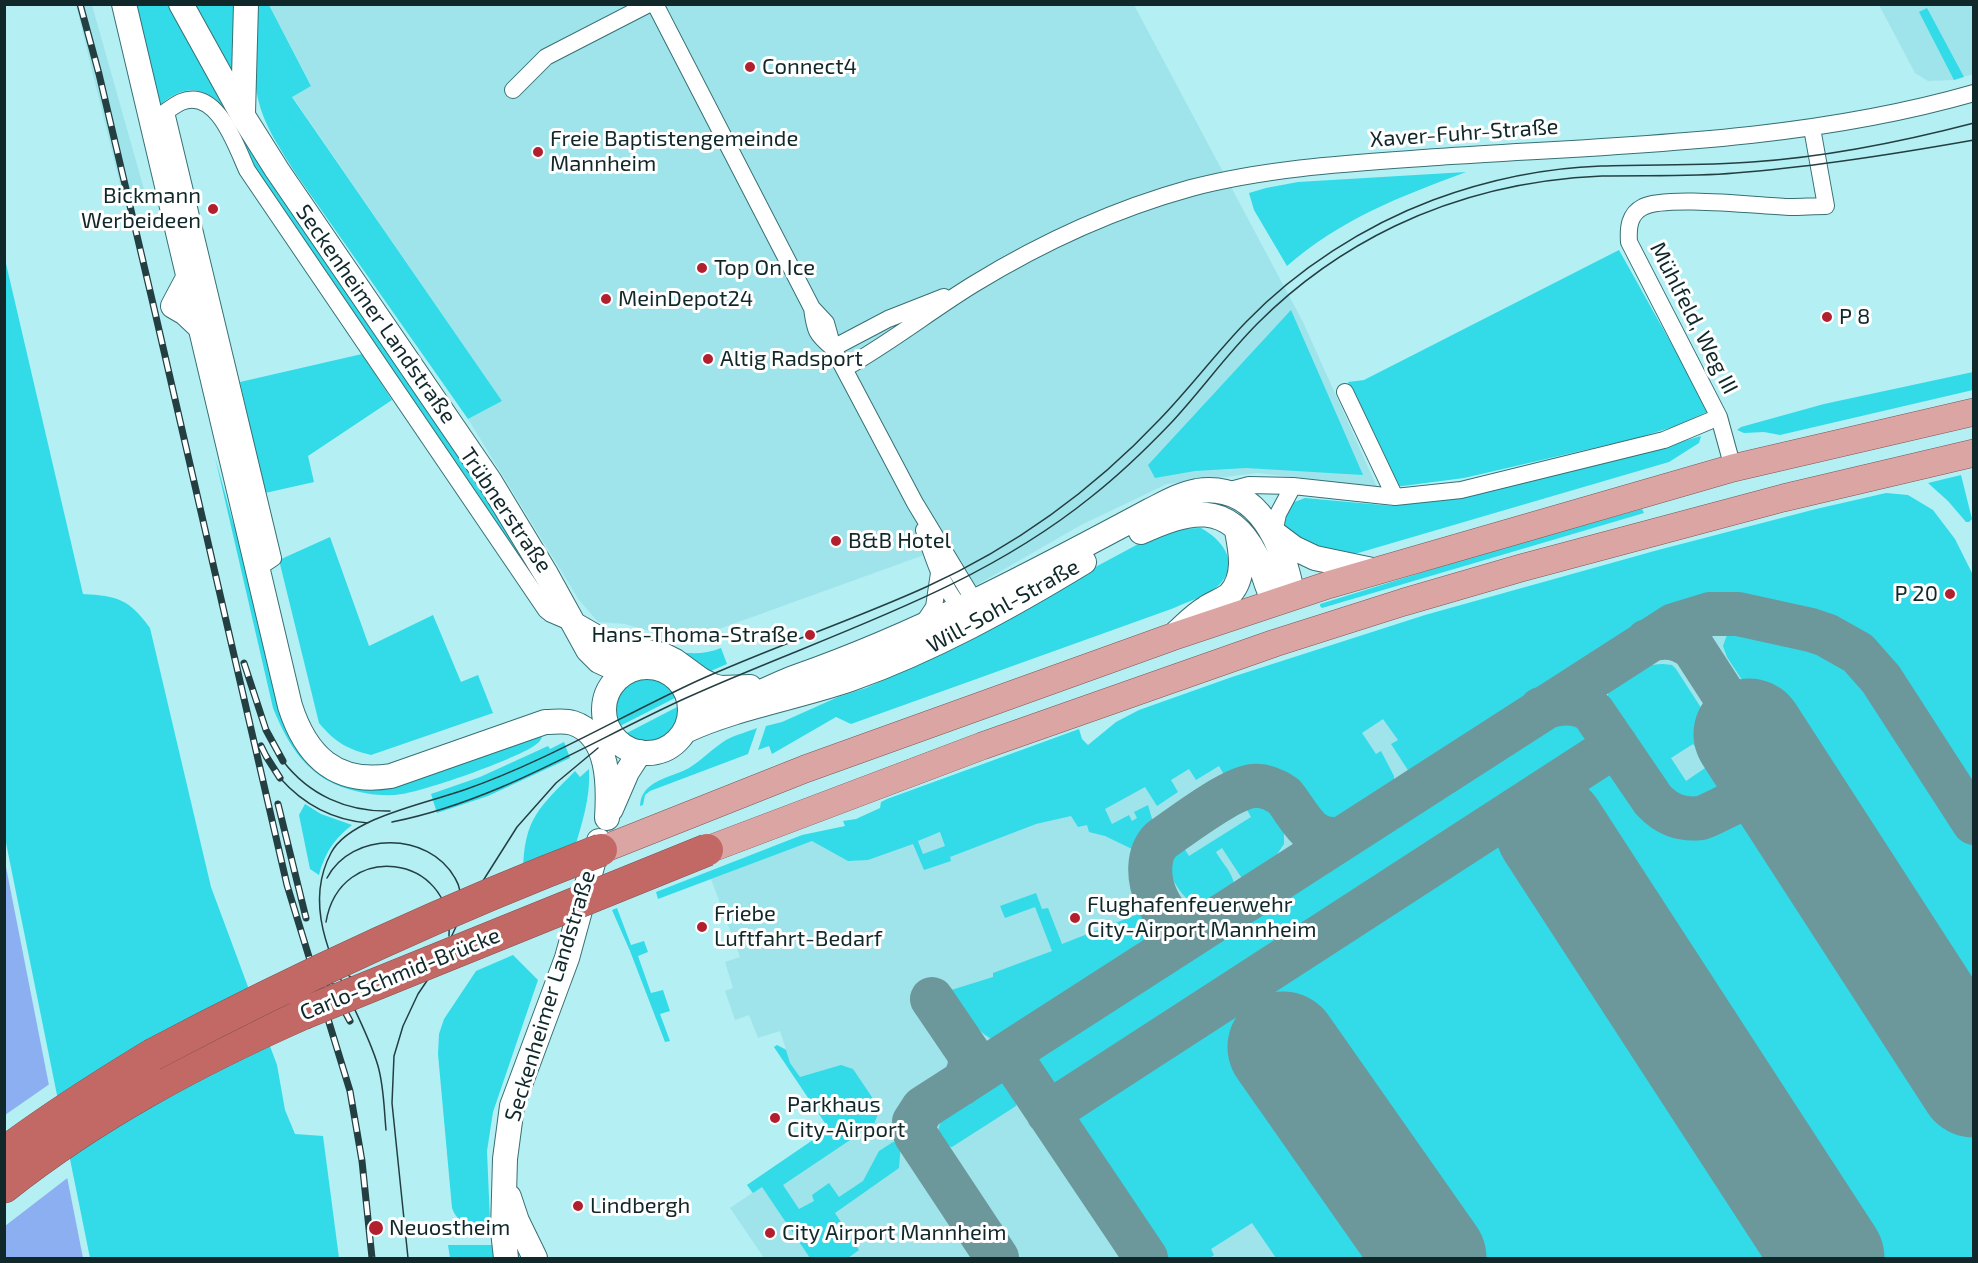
<!DOCTYPE html>
<meta charset="utf-8">
<style>
body{margin:0}
#map{position:relative;width:1978px;height:1263px;overflow:hidden;background:#b4eff4;font-family:"Exo 2",sans-serif}
canvas{display:block}
.frame{position:absolute;inset:0;border:6px solid #11282a;pointer-events:none}
</style>
<div id="map">
<canvas width="1978" height="1263"></canvas>
<div class="frame"></div>
</div>
<script>
const c = document.querySelector('canvas').getContext('2d');
c.lineJoin = 'round';
function paint(path, color) { c.fillStyle = color; c.fill(path, 'evenodd'); }
function trace(path, color, width, dash) { c.strokeStyle = color; c.lineWidth = width; c.lineCap = dash ? 'butt' : 'round'; c.setLineDash(dash || []); c.stroke(path); }
function drawText(font, color, halo, rows, align = 'center') {
  c.font = font + ' "Exo 2",sans-serif'; c.lineWidth = 6; c.setLineDash([]); c.textBaseline = 'middle'; c.strokeStyle = halo; c.fillStyle = color; for (const [text, x, y, turn = 0] of rows) {
    c.save(); c.translate(x, y); c.rotate((+turn || 0) * Math.PI / 180); c.textAlign = isNaN(turn) ? turn : align; if (halo) c.strokeText(text, 0, 0); c.fillText(text, 0, 0); c.restore();
  }
}
paint(new Path2D(`
 M76,5H92L147,200L125,205Z
 M269,5H1134L1303,322L1377,487L1258,473L1167,484L1081,525L975,586L949,546L719,629L656,633L625,624L598,622L579,600L468,419L502,401L292,96L311,85Z
 M1879,5H1973V74L1953,80L1928,81L1915,73Z
 M1685,557L1973,666V1258H764L730,1208L752,1193L747,1185L829,1129L774,1047L777,1045L786,1049L780,1031L758,1038L749,1015L735,1020L725,991L733,988L725,962L740,957L711,879L812,840L829,849L917,841Z`), '#9fe4ea');
paint(new Path2D(`
 M136,5H169L210,81L490,499L553,609C461,471 368,333 273,196C266,186 258,176 253,166C242,145 234,114 215,99C195,83 175,91 159,106Z
 M193,5H236L235,76Z
 M256,5H269L311,86L292,97L502,401L468,419L296,174C281,150 264,126 258,99C251,68 255,35 256,5Z
 M1927,8L1964,77L1954,80L1919,12Z
 M1466,172C1399,197 1341,219 1287,266L1254,210L1249,193L1266,188L1298,182Z
 M1619,250L1709,411L1676,426L1637,438L1464,478L1395,487L1348,382L1364,380Z
 M4,255L83,594C118,596 129,599 150,628L211,887L277,1065L285,1110L295,1134L323,1136L339,1258H90L5,838Z
 M1291,310L1363,475L1246,468L1195,471L1155,478L1148,465Z
 M362,354L392,400L308,456L314,482L265,493L240,382Z
 M1973,372V390L1780,435L1764,432L1744,433L1737,430L1741,427L1824,404Z
 M1701,436L1699,443L1669,462L1358,553L1330,555L1286,531L1283,518L1289,504L1305,498L1393,506L1466,496L1664,447Z
 M215,457L232,519L250,571L281,708L349,783L542,733C542,738 542,738 539,742C526,756 425,791 402,794C384,797 365,794 348,789C307,777 288,745 273,708Z
 M1961,475L1972,519L1969,522H1966L1948,501L1928,483Z
 M1886,493L1908,495L1933,510L1955,539L1973,575V800L1875,650L1849,633L1815,618L1727,599C1709,599 1692,602 1675,609L1413,778L1391,744L1398,740L1383,719L1362,733L1376,754L1381,751L1394,776V781L1389,793L1347,820L1337,823L1318,820L1310,815L1293,792L1277,779L1251,773L1227,780L1219,766L1196,780L1189,769L1171,780L1178,792L1157,806L1145,787L1105,809L1112,824L1129,815L1132,821L1137,818L1134,812L1148,805L1155,829L1144,838L1134,850L1105,836L1089,832L1087,825L1078,827L1071,816L1036,824L950,857L951,861L924,870L913,844L868,860L848,861L812,841L658,899L656,892L802,835L845,826L843,821L856,819L880,808L881,802L887,799L1079,729L1082,739L1088,745L1116,722L1139,710L1232,677L1425,615L1658,550L1816,509ZM940,832L945,846L923,854L918,841Z
 M1642,509L1644,513L1322,608L1320,606V604L1501,548Z
 M1201,528C1221,539 1241,562 1220,584C1209,596 1188,601 1174,608L851,724L836,717L772,754L769,746L758,750L766,726L782,722L838,697L866,688L933,658L970,639L1006,615L1142,542L1173,529Z
 M330,537L369,646L433,615L461,682L478,675L493,713L371,755C347,749 335,742 319,723L279,560Z
 M1752,629L1809,643L1830,653L1859,671L1973,846V1028L1773,719L1769,721L1727,657L1723,646L1727,635L1737,630Z
 M721,648L727,664L704,674L672,651C689,654 704,655 721,648Z
 M1663,664L1672,665L1676,669L1727,748L1724,750L1742,780C1719,794 1689,820 1664,794L1608,710L1606,702C1610,675 1640,665 1663,664ZM1693,744L1708,766L1686,781L1671,758Z
 M645,677C660,678 669,685 677,697L618,727C608,703 620,682 645,677Z
 M679,706C679,739 651,754 623,735Z
 M1569,720C1579,725 1593,734 1600,742C1623,769 1632,813 1668,829C1682,835 1703,835 1718,829C1732,824 1749,809 1765,817L1973,1138V1258H1276L1252,1223L1211,1249L1214,1255L1210,1258L1159,1257L1034,1069V1062L1037,1049L1508,745L1559,721Z
 M757,728L748,754L650,791L645,795L643,805L640,806C641,780 671,778 689,768C702,760 713,748 726,740C735,735 747,732 757,728Z
 M564,742L570,758L488,796L437,813L431,794L480,777L548,746L550,749Z
 M589,769C591,798 581,826 573,854L523,872C524,818 539,808 575,771L580,777Z
 M305,804L321,814L352,825C334,839 325,853 319,875L310,869L299,815Z
 M1255,804L1265,805L1284,821V844L1265,872L1250,884L1243,880L1222,848L1216,852C1221,861 1230,870 1233,880C1236,888 1233,896 1226,900C1220,904 1212,911 1205,911C1192,910 1167,878 1169,865C1170,856 1177,853 1184,848L1189,856L1251,817L1246,808Z
 M1036,893L1042,909L1048,908L1062,944L1146,911L1156,925L1152,942L1148,948L1000,1043C977,1035 963,1010 948,991L993,977V973L1052,951L1035,907L1005,918L1000,906Z
 M617,908L631,945L644,941L648,952L638,956L651,993L663,990L670,1011L660,1014L670,1041L665,1042L630,951L612,910Z
 M513,955L538,980L493,1112L487,1151L490,1221C474,1230 458,1225 452,1208L438,1054L439,1034L444,1019L476,971Z
 M777,1045L786,1050L790,1063L800,1077L841,1065L853,1069L880,1109L874,1124L783,1185L799,1209L814,1201L812,1195L829,1183L839,1197L863,1181L879,1151L893,1142L901,1143L899,1168L835,1213L859,1250L848,1258H810L762,1187L753,1193L747,1185L829,1129L774,1047Z
 M1002,1072L1009,1075L1019,1091L1016,1106L952,1147L941,1145L936,1140L943,1110Z
 M448,1245H492L494,1258H450Z`), '#32dbe7');
paint(new Path2D(`
 M5,862L83,1258H5Z`), '#8baff1');
paint(new Path2D(`
 M51,1083L70,1176L5,1226V1115Z`), '#b4eff4');
trace(new Path2D(`
 M1647,641C1665,635 1680,637 1694,649L1749,734
 M1541,709C1559,702 1577,700 1593,712L1653,800C1667,815 1681,820 1701,818C1720,812 1760,784 1778,792C1785,795 1790,803 1796,808
 M1531,800L1551,830
 M1203,928C1164,940 1133,868 1161,840C1181,826 1231,788 1253,786C1264,785 1275,790 1284,796C1301,817 1310,845 1342,838
 M932,999L968,1052C972,1064 969,1074 961,1084
 M1018,1047L1015,1063L1146,1258
 M1048,1113L1616,745
 M997,1258L915,1134L914,1122L923,1108L1674,625L1710,614H1738L1811,630L1826,635L1858,653L1881,679L1974,823`), '#6c979b', 44);
trace(new Path2D(`
 M1749,734L1974,1082
 M1551,830L1829,1258
 M1283,1047L1431,1258`), '#6c979b', 111);
const street = new Path2D(`
 M655,4L812,308L826,323L833,348L915,503L975,602V612
 M513,90L546,57L649,4
 M166,112L273,558L258,568
 M153,120C162,115 171,107 181,102C217,87 236,146 247,170L546,610L551,614L572,623
 M812,308C815,331 816,334 833,348
 M833,348L888,319L944,297
 M845,368C890,343 930,311 974,284C1041,243 1115,209 1191,188C1271,167 1355,163 1438,157C1617,145 1800,143 1974,93
 M1345,392L1395,497
 M1733,468L1719,417L1629,242C1628,228 1629,214 1643,207C1665,195 1760,206 1790,207C1802,207 1814,206 1826,206L1812,128
 M1223,492L1249,485L1293,486L1395,497L1461,490L1664,440L1719,417
 M924,530C934,559 944,595 968,615
 M1274,533L1278,514L1293,486
 M922,625L934,607L939,573`);
const secondary = new Path2D(`
 M124,4L290,706C306,756 336,785 391,776L545,722C555,722 564,720 573,723C610,735 609,787 607,818
 M181,4L243,116L277,170L489,480L546,574L588,650L599,661L625,673
 M243,113L246,4
 M189,276L173,306L185,313L202,329
 M1141,532C1188,510 1228,500 1256,555C1264,570 1265,587 1275,602
 M1274,533L1294,548L1315,558L1377,571
 M575,625L608,644L663,655L675,661L701,680L713,686L721,688L750,687
 M1174,635C1184,626 1194,615 1206,608C1213,603 1223,600 1230,594C1246,576 1241,552 1237,531
 M604 710a43 43 0 1 1 86 0a43 43 0 1 1-86 0Z
 M688,697C698,701 708,705 719,704C746,702 771,686 796,677C919,634 1035,572 1149,511C1165,503 1180,494 1197,491C1260,482 1284,547 1293,597
 M685,731C737,707 796,698 851,679C932,650 1010,607 1084,562
 M611,809L627,772L640,752
 M509,1197L517,1221L535,1258
 M506,1258L503,1231L505,1159L512,1106L567,958L599,841`);
const primary = new Path2D(`
 M601,850L805,769L1172,637L1328,585L1733,468L1974,412
 M707,850L982,746L1275,643L1404,602L1521,568L1783,498L1974,453`);
const highway = new Path2D(`
 M4,1153C52,1117 101,1086 152,1055
 M4,1187C95,1115 196,1061 302,1014`);
trace(street, '#377074', 18);
trace(secondary, '#377074', 26);
trace(primary, '#845251', 28);
trace(highway, '#845251', 33);
trace(street, '#fff', 16);
trace(secondary, '#fff', 24);
trace(primary, '#daa5a3', 27);
trace(highway, '#c26966', 32);
trace(new Path2D(`
 M283,761C309,795 347,812 390,811
 M280,778C303,804 333,820 368,823
 M392,822C498,801 589,742 686,698C825,635 971,594 1091,497C1119,475 1146,449 1170,424C1200,392 1226,355 1258,323C1297,284 1345,250 1395,226C1460,195 1531,179 1602,176C1646,175 1691,177 1735,173C1815,167 1895,154 1974,140
 M327,878C351,831 429,831 455,878C462,889 461,902 462,914
 M326,922C340,839 454,853 449,936
 M337,966C360,989 402,999 428,974
 M386,1130C384,1109 384,1087 378,1066C359,1000 293,924 331,853C349,818 427,803 464,790C545,762 619,717 697,681C772,647 851,621 926,587C1014,547 1094,489 1160,419C1190,388 1216,353 1246,322C1297,269 1364,226 1433,200C1487,180 1544,168 1601,166C1651,164 1702,166 1752,162C1827,157 1901,142 1974,123
 M408,1258L392,1103L394,1056L403,1026L418,994L439,963L462,914L517,827L556,783L598,748`), '#243f42', 1.5);
const rail = new Path2D(`
 M80,4L99,74L154,308L287,885L350,1091L362,1161L372,1258
 M244,663L266,730L283,761
 M261,746L266,756L280,778
 M278,804L306,918
 M317,960L350,1021`);
trace(rail, '#243f42', 7);
trace(rail, '#fff', 4.5, [14]);
const highwayBridge = new Path2D(`
 M302,1014L707,850
 M152,1055C298,978 447,909 601,850`);
trace(highwayBridge, '#845251', 33, []);
trace(highwayBridge, '#c26966', 32);
for (const [x, y, r, color] of [
 [750,67,6,"#b21f2e"],
 [538,152,6,"#b21f2e"],
 [213,209,6,"#b21f2e"],
 [702,268,6,"#b21f2e"],
 [606,299,6,"#b21f2e"],
 [1827,317,6,"#b21f2e"],
 [708,359,6,"#b21f2e"],
 [836,541,6,"#b21f2e"],
 [1950,594,6,"#b21f2e"],
 [810,635,6,"#b21f2e"],
 [1075,918,6,"#b21f2e"],
 [702,927,6,"#b21f2e"],
 [775,1118,6,"#b21f2e"],
 [578,1206,6,"#b21f2e"],
 [376,1228,8,"#b21f2e"],
 [770,1233,6,"#b21f2e"]
]) { const dot = new Path2D(); dot.arc(x, y, r, 0, 2 * Math.PI); c.fillStyle = color; c.fill(dot); trace(dot, '#fff', 2); }
drawText('22px', '#11282a', '#fff', [
 ["Connect4",762,67],
 ["Freie Baptistengemeinde",550,139],
 ["Mannheim",550,164],
 ["Bickmann",201,196,"right"],
 ["Werbeideen",201,221,"right"],
 ["Top On Ice",714,268],
 ["MeinDepot24",618,299],
 ["P 8",1839,317],
 ["Altig Radsport",720,359],
 ["B&B Hotel",848,541],
 ["P 20",1938,594,"right"],
 ["Hans-Thoma-Straße",798,635,"right"],
 ["Flughafenfeuerwehr",1087,905],
 ["City-Airport Mannheim",1087,930],
 ["Friebe",714,914],
 ["Luftfahrt-Bedarf",714,939],
 ["Parkhaus",787,1105],
 ["City-Airport",787,1130],
 ["Lindbergh",590,1206],
 ["Neuostheim",389,1228],
 ["City Airport Mannheim",782,1233]
], 'left');
drawText('22px', '#11282a', '#fff', [
 ["Xaver-Fuhr-Straße",1464,133,-4],
 ["Seckenheimer Landstraße",376,314,55],
 ["Mühlfeld, Weg III",1694,318,63],
 ["Trübnerstraße",506,510,56],
 ["Will-Sohl-Straße",1003,606,-29],
 ["Carlo-Schmid-Brücke",400,974,-22],
 ["Seckenheimer Landstraße",550,996,-73]
]);
</script>
